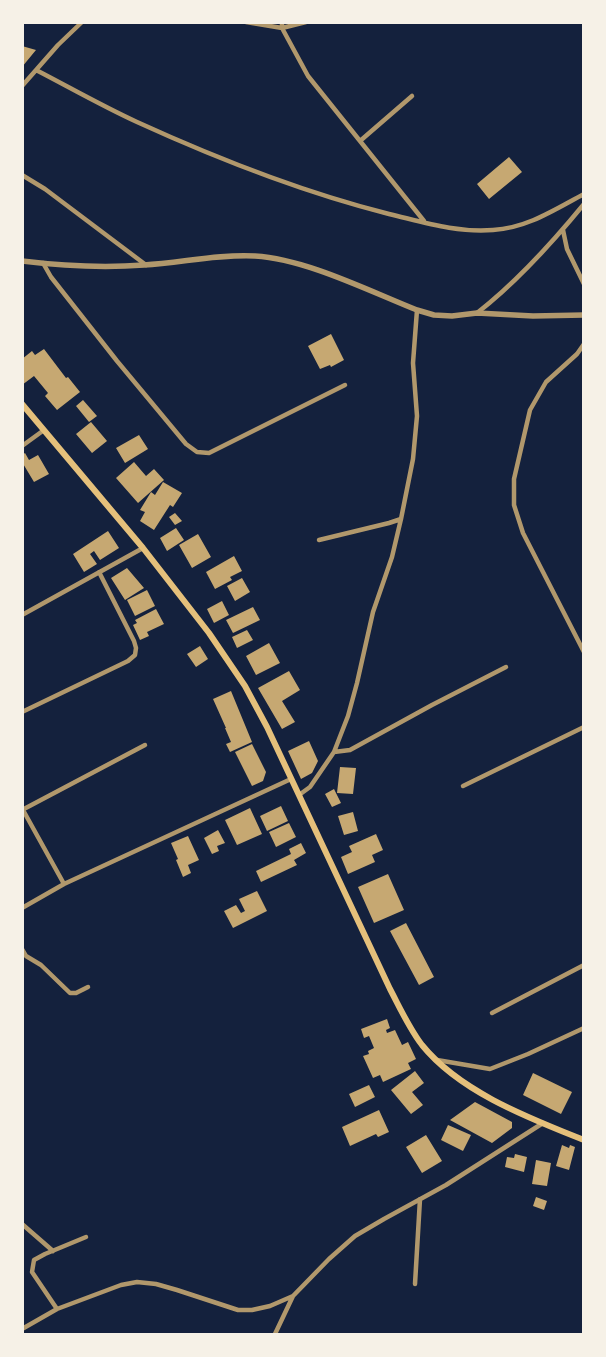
<!DOCTYPE html>
<style>
body{margin:0}
#map{position:relative;width:606px;height:1357px;overflow:hidden;background:#14213d;font-family:Jost,sans-serif}
canvas{display:block}
.frame{position:absolute;inset:0;border:24px solid #f6f1e7;pointer-events:none}
</style>
<div id="map">
<canvas width="606" height="1357"></canvas>
<div class="frame"></div>
</div>
<script>
const c = document.querySelector('canvas').getContext('2d');
c.lineJoin = 'round';
function paint(path, color) { c.fillStyle = color; c.fill(path, 'evenodd'); }
function trace(path, color, width, dash) { c.strokeStyle = color; c.lineWidth = width; c.lineCap = dash ? 'butt' : 'round'; c.setLineDash(dash || []); c.stroke(path); }
paint(new Path2D(`
 M22,46L36,50L22,67Z
 M509,157L522,172L489,199L477,184Z
 M331,334L344,360L331,367L330,365L320,369L308,346Z
 M44,349L66,378L68,377L80,392L57,410L45,396L48,393L34,376L22,385V359L32,351L35,355Z
 M83,400L97,416L89,422L76,406Z
 M91,422L107,441L92,453L76,434Z
 M139,435L148,449L125,463L116,448Z
 M25,453L29,460L38,455L49,474L34,482L22,462V455Z
 M134,462L146,476L154,469L164,480L138,503L116,478Z
 M163,482L182,493L173,507L170,505L154,530L140,521L145,512L140,510L151,492L155,495Z
 M175,513L182,521L175,525L169,517Z
 M176,528L184,540L167,551L160,538Z
 M108,531L119,548L100,560L94,551L90,554L97,564L84,572L73,554Z
 M198,534L211,557L192,568L179,545Z
 M234,556L242,571L230,577L232,580L215,589L206,572Z
 M127,568L144,588L125,600L111,578Z
 M242,578L250,592L235,601L227,586Z
 M147,590L155,606L135,616L127,600Z
 M222,601L229,615L214,623L207,609Z
 M253,607L260,620L233,633L226,620Z
 M156,609L164,624L147,632L149,636L140,640L133,625L137,623L135,620Z
 M247,630L253,640L237,648L232,637Z
 M269,643L280,663L256,675L246,656Z
 M200,646L208,659L196,667L187,654Z
 M289,671L300,690L282,701L295,722L282,729L258,688Z
 M231,691L252,742L230,752L226,744L231,742L225,728H226L213,699Z
 M309,741L318,761L312,773L301,779L288,751Z
 M252,744L266,772L263,781L252,786L235,752Z
 M340,767L356,768L353,794L337,793Z
 M334,789L341,803L332,807L325,794Z
 M281,806L288,821L267,831L260,816Z
 M250,808L262,834L237,845L225,820Z
 M353,812L358,831L344,835L338,816Z
 M289,823L296,837L276,847L269,832Z
 M218,830L225,843L217,846L219,851L212,854L204,838Z
 M376,834L383,850L372,855L375,862L348,874L341,857L352,852L349,846Z
 M188,836L199,860L188,865L191,873L183,877L176,860L178,859L171,843Z
 M301,843L306,853L294,860L297,865L261,882L256,871L291,854L289,849Z
 M388,874L404,910L374,923L358,887Z
 M257,891L267,911L233,928L224,911L236,905L241,913L245,911L239,899Z
 M406,923L434,977L419,985L390,931Z
 M387,1019L390,1028L386,1030L387,1033L395,1030L402,1045L408,1042L416,1059L408,1063L411,1069L383,1082L380,1075L373,1078L363,1056L369,1054L368,1051L374,1048L369,1036L364,1038L361,1029Z
 M415,1071L424,1083L412,1092L423,1105L411,1114L391,1090Z
 M533,1073L572,1092L561,1114L523,1095Z
 M369,1085L375,1097L355,1107L349,1094Z
 M475,1102L512,1122V1128L492,1143L450,1120Z
 M379,1110L389,1132L378,1137L376,1134L350,1146L342,1127Z
 M448,1125L471,1135L463,1151L441,1140Z
 M426,1135L442,1161L422,1173L406,1147Z
 M562,1145L569,1148L570,1145L575,1147L569,1170L556,1166Z
 M515,1154L527,1157L524,1172L505,1167L507,1157L514,1158Z
 M536,1160L551,1163L547,1186L532,1184Z
 M536,1197L547,1201L544,1210L533,1206Z`), '#c6a872');
trace(new Path2D(`
 M246,22L282,28L306,22
 M282,22V28L308,76L424,221
 M36,70C69,87 102,106 137,122C218,159 302,192 389,214C423,222 457,233 493,230C527,228 554,210 584,194
 M22,86L58,45L82,22
 M360,141L412,96
 M22,175L45,189L146,265
 M563,230L567,249L584,284
 M43,263L51,277L117,361L186,444L197,452L209,453L345,385
 M477,313C517,282 552,243 584,204
 M584,344L577,354L546,382L530,410L514,479V505L523,533L584,652
 M22,446L44,430
 M319,540L389,523L401,519
 M22,615L143,548
 M22,712L128,661L135,655L136,648L134,641L99,572
 M334,752L350,750L432,705L506,667
 M463,786L584,727
 M299,795L310,787L334,752L348,716L357,683L373,612L392,557L401,519L413,459L417,416L413,363L417,310
 M22,810L145,745
 M23,810L64,884
 M22,908L64,884L291,779
 M22,949L26,956L41,965L70,993H76L88,987
 M492,1013L584,965
 M437,1060L490,1069L528,1054L584,1028
 M22,1224L53,1251
 M415,1284L420,1199
 M57,1309L32,1272L34,1260L45,1254L86,1237
 M22,1329L57,1309L121,1285L137,1282L156,1284L177,1290L238,1310H252L270,1306L293,1296
 M275,1334L293,1296L329,1259L355,1236L384,1219L446,1185L543,1123`), '#b1986c', 4.5);
trace(new Path2D(`
 M22,261C63,266 104,268 144,265C181,263 217,254 255,256C306,259 369,291 417,310L434,315L452,316L477,313L533,316L584,315`), '#b1986c', 5.5);
trace(new Path2D(`
 M22,404L143,548L209,633L245,686L267,727L390,989C400,1008 409,1028 422,1045C460,1092 529,1118 584,1140`), '#e5c07b', 6);
</script>
